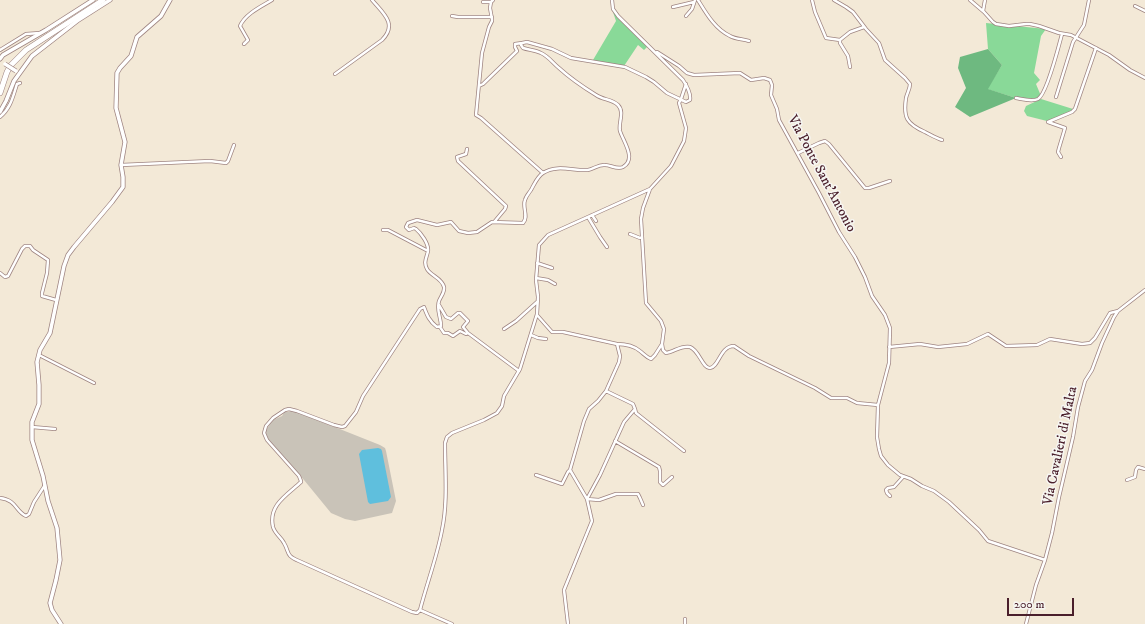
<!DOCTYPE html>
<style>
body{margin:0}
#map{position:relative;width:1145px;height:624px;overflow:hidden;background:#f3e9d7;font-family:"IM FELL DW Pica",serif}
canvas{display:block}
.scale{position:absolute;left:1007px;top:598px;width:67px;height:18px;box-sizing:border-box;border:2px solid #4a1f2b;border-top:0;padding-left:5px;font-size:12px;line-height:14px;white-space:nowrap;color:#4a1f2b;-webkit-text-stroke:3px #f6f6f2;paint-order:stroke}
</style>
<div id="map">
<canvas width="1145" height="624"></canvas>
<div class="scale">200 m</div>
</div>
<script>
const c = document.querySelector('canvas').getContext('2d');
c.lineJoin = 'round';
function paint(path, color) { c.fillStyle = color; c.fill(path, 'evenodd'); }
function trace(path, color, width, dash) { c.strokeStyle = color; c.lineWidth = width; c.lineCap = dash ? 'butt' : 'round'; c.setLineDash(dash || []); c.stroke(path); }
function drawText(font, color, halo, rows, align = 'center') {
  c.font = font + ' "IM FELL DW Pica",serif'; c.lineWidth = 3; c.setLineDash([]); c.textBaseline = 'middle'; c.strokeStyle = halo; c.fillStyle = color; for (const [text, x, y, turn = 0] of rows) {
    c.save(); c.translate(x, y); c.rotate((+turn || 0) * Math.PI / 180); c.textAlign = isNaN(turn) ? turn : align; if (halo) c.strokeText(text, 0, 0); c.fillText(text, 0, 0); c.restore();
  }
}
paint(new Path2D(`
 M285,411L287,412L291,411L297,412L380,445L385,448L386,451L396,501L392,513L355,521L345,519L331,513L304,480L267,438L266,435V430L273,420L282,416Z`), '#c9c3b8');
paint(new Path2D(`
 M613,12L647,47L644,50L638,45L624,66L595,62L593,60L616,21Z
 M986,23L1046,29L1041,36L1034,73L1040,80L1036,84L1041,96L1037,99L1016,98L987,89L1002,65L988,49Z
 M1041,99L1073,109L1071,113L1047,121L1027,116L1024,111L1026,106Z`), '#89d998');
paint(new Path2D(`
 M988,49L1002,65L988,89L1016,98L970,117L955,107L966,88L958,68L960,57Z`), '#6eb980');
paint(new Path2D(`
 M378,448L381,449L382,451L391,497L388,501L370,504L368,502L359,454L362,450Z`), '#5fbfdd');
const street = new Path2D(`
 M493,0L491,2L490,8L492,19V21L489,27L482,53L476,115L481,118L517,150L543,173
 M698,0C706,13 715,29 730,36C735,39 742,39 749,41
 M812,0L815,12L826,38L840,40L850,32L864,27
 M834,0L846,7L853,12L866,29L879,43L885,60L905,78L910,84C910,89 907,93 906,98C903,118 907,124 925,132C931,135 936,138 942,140
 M970,0L984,12L993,22L996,24L1009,26L1026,24H1030L1039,26L1059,33L1071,35L1109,55L1130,70L1145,78
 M483,2H491
 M1135,6L1145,11
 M673,7L694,2
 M983,11L985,0
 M452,16L458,17H492
 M686,16L692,9L695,0
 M840,40V43L848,56L850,67
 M244,44L248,40L240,26C245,14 262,6 272,0
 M0,50L26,34L40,33
 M657,52L679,66L687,73L694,75L740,73L751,80L764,78L770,80L772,85L771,95L777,109L779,120L819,193L839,232L855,257L865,277L872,296L885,315L890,328L889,363L878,405L877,437L879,449L881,456L888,465L900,475L911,479L922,486L934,491L949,502L979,530L988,541L1045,560
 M335,74L382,40C398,24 383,13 372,0
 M479,86L483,84L516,52L517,51L515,47V44L522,43
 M1056,97L1073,42L1084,25L1089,0
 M1016,98C1022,99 1032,102 1038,99C1047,94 1059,45 1062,34
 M0,117C11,108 13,96 17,84L20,83
 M1048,122L1072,112L1075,109L1096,48
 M1048,122L1065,128L1059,148L1058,152L1061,157
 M467,149L466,154L457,157L458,161L506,206L505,209L495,221
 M798,153L819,143L825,141L829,144L865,188H869L890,181
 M121,165L210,161L226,163L228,161L234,145
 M592,215L596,221
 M588,217L600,237L607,247
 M383,230H388L428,251
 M630,234L640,238L642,237
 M537,263L552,268
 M0,273L5,277L8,276L22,249L25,246H30L33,250L48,260L47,273L42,293V296L56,300
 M536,278L548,280L555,284
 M439,305L446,317L451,319L458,313H460L468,321L463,327L468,333L466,334L460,331L453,336L448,333H444L440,327
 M537,315L552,332H563L617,344
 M504,329L516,321L537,302
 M468,333L519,371
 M531,335L538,338L546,339
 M662,344L663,350L666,353C674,352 681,345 690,347C699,350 703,369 710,368C719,367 720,346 734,346L749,356L815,388L831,398H847L857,403L878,405
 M889,347L920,344L938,347L967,344L988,334L1006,346L1037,345L1050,339L1082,344L1090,343L1095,338L1110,313L1118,311
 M39,355L94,383
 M606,391L633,404L635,409L624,422L600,475L587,499L599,500L616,494H638L640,498L643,505
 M635,409L636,413L684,451
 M32,427L55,429
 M615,441L659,467L660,471V482L663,485L672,477
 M536,475L562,484L568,472L570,470
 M1127,480L1135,477L1136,470L1138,467L1145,469
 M890,496L887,493L886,490L888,488L894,487L903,477
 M0,498C17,500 15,511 26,516L29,514L34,502L45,485
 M420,610L417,613L412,612L299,561C285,555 290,553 284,543C281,537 275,534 273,527C268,505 287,495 301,482V481L299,476L267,440L264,433L266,426L273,418L285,410L289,409L297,411L334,425L342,427L345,426L356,412L363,396L420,309L424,307C427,315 429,321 437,327L441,326C441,317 436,310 439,301C441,296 445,292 444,287C442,278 431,276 427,269C423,262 427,257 428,251C429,244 421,233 416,229L414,228L409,230L406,227L408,223L417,220L437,225L451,222L459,231L468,233L477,232L492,222L523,223C529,217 522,207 525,200C526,196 529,193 531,190C535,183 537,177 543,173C557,164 573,171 588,170C594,169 599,164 605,165C611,165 617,170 623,167C637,159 623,141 620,131C618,123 625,112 618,105C612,99 603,100 596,95C583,87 570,78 559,68C553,63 548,56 541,53C535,50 529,50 523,48L521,45L522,43L527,42L552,49L571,58L625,67L646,77L654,82L667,93L686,102L690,100C691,94 687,86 683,80L618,16L613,9L612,0
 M420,610C427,583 437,557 442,530C448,502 445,471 445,443L447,437L452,433L484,420L497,413L502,406L504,396L520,369L537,314L538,297L536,280L539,245L548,235L650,189
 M420,610L452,624
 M568,624L564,590L592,521L587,499L570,470L584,421L589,409L598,401L606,391L619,362L620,356L617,344C624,344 634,346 640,351C644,354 646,357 651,359L655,355L662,344L664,329L661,321L646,303L641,219L643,208L650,189L671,166L684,141L686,128L679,103L681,99L686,84
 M685,624V619
 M1026,624L1036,585L1045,560L1052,533L1059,497L1073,437L1078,407L1085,381L1092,370L1102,343L1114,317L1118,311L1145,290`);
const secondary = new Path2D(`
 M0,59L3,55L46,30L93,0
 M0,112L6,101L14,81L32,56L77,21L110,0
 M61,624L52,610L50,603L56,580L60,560L57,528L48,501L43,476L32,440V422L39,404V385L37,362L40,350L50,333L64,266L68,255L74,247L112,202L123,187V177L121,165L125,142L116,108L117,73L120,68L131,56L137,37L161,16L170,0`);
const highway = new Path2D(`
 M0,93L7,72L11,65L26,50L103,0`);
trace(street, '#9e8481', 4);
trace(secondary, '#9e8481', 5);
trace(highway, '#9e8481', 6);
trace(street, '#fff', 2.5);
trace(secondary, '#fff', 3.5);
trace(highway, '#fff', 5);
const secondaryBridge = new Path2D(`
 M5,64L16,71`);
trace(secondaryBridge, '#9e8481', 5, []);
trace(secondaryBridge, '#fff', 3.5);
drawText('14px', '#4a1f2b', '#f6f6f2', [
 ["Via Ponte Sant'Antonio",821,174,62],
 ["Via Cavalieri di Malta",1061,446,-78]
]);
</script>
